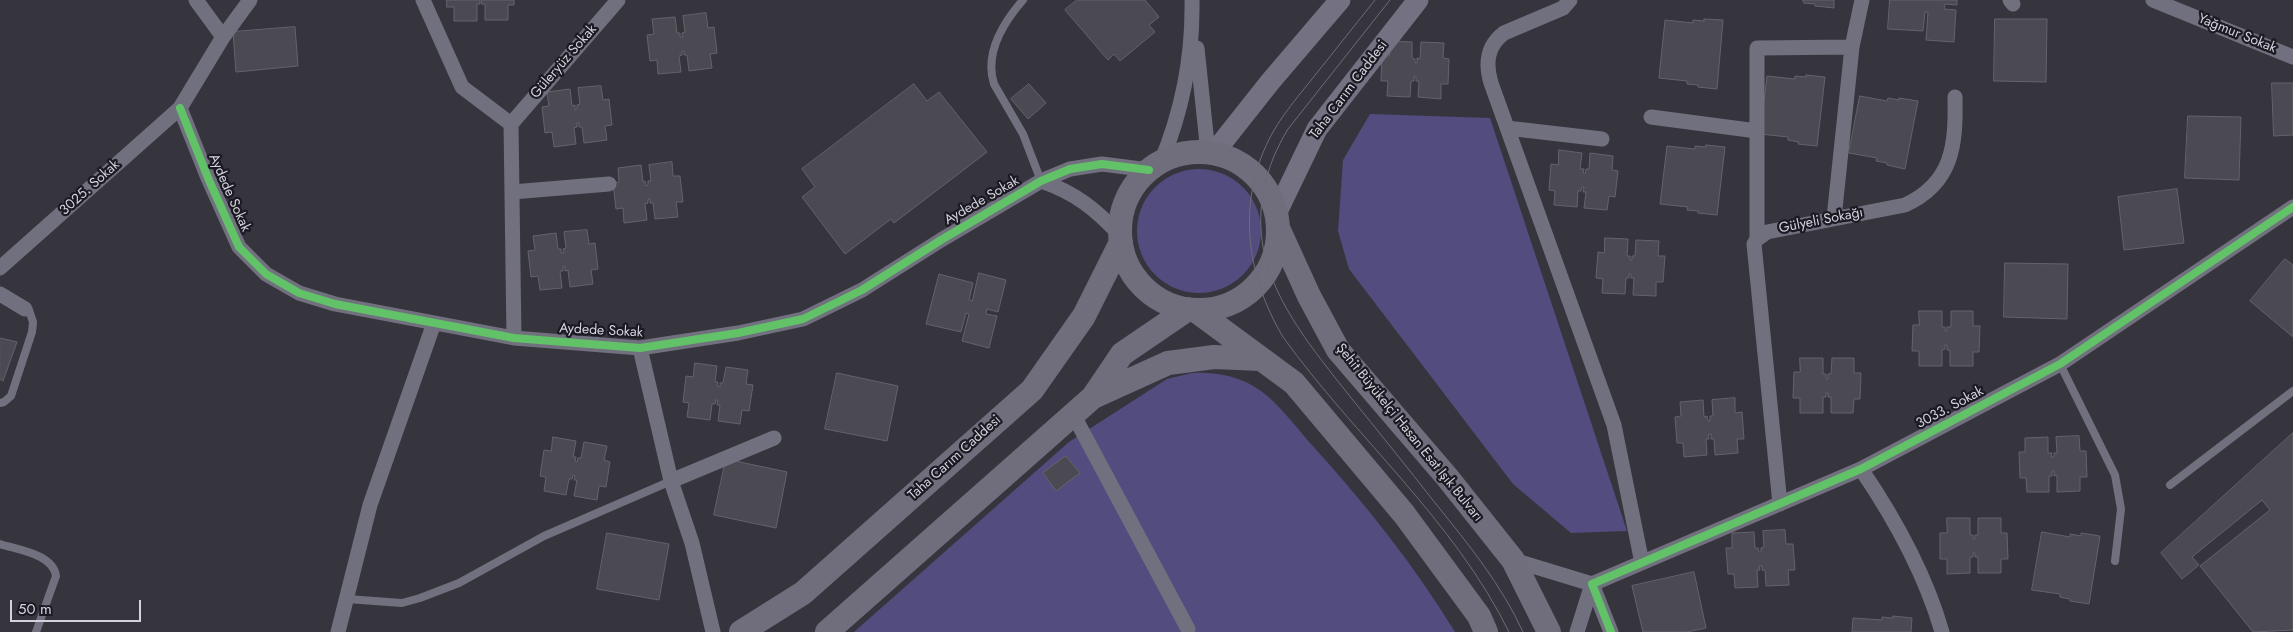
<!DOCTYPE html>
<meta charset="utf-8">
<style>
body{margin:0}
#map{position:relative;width:2293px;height:632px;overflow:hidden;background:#36353e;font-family:Jost,sans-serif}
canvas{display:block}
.scale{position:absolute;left:10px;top:600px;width:131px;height:22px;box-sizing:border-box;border:2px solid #d3d2dd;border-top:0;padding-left:6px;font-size:15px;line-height:18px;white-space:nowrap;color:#d3d2dd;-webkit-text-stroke:4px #1b1a22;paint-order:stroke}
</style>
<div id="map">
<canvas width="2293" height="632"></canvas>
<div class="scale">50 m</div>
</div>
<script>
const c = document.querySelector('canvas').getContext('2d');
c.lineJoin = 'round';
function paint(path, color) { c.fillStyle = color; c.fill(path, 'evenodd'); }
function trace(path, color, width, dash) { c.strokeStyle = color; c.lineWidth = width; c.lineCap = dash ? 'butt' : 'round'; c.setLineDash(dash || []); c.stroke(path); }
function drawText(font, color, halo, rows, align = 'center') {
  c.font = font + ' Jost,sans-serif'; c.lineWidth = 4.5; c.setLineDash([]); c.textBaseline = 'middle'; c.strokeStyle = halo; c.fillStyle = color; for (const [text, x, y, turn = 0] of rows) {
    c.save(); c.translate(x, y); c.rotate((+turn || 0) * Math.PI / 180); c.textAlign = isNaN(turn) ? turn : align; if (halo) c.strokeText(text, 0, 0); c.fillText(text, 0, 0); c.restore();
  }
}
paint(new Path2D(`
 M1370,114L1490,118L1627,531L1571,533L1513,484L1349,269L1338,231L1343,160Z
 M1137 231a62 62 0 1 1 124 0a62 62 0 1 1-124 0Z
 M1192,373C1217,372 1240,376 1261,391C1280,405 1296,427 1311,444C1364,502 1414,565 1455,632H854L1069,442L1167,379Z`), '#534c7e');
const building = new Path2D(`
 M447,0H480V4H477V21H454V7H447Z
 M482,0H514V5H508V20H485V4H482Z
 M1077,0H1145L1159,17L1149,25L1155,32L1120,61L1114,54L1108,60L1065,10Z
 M1803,0H1834V8L1815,6V4L1804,3Z
 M1890,0H1957V5L1945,4L1944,9L1956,10L1954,42L1926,40L1928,12H1925L1923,31L1888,29Z
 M706,13L708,28L714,27L717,53L710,54L712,68L689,71L687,55H684V51H682V55L679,56L681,72L658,74L657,60L650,61L647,35L654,34L652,19L675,17L677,33H680V37H683L682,33L685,32L683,16Z
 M1704,19L1723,20L1717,89L1698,87V85L1687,84V81L1659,78L1665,20L1693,23V20L1704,21Z
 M1995,19H2047L2046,82L1994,81Z
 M295,27L298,66L236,72L233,32Z
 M1390,41L1412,42V58L1415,59V63H1417V58L1420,59L1421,42L1444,43L1443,58L1449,59L1448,84H1441V99L1418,97L1419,81H1416V77L1414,76V81H1411L1410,97L1387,96L1388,81H1381L1382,55L1389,56Z
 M1806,75L1825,77L1817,146L1798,144L1799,142L1788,140V137L1760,134L1767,76L1795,79V76L1806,77Z
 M2272,83H2293V135L2274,136Z
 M914,84L927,101L939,92L987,152L894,223L891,219L845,254L802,197L815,187L802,169Z
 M1029,84L1046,103L1028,119L1011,99Z
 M601,86L603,100L609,99L612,125L605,126L607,140L584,143L582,127H579V123H577V127L574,128L576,144L554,147L552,132L545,133L542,107L549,106L547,92L570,89L572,106L575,105V110L577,109V105L580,104L578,88Z
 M1860,96L1887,101L1888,98L1899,100V98L1918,101L1905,169L1887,165V163L1876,161L1877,158L1849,153Z
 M2188,116L2241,117L2239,180L2185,178Z
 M1706,145L1725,147L1717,215L1698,213V211L1687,210L1688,207L1660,204L1667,146L1695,149V146L1706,147Z
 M1559,150L1582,153L1580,169H1584L1583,173L1585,174L1586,169H1589L1590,153L1613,156L1612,170L1618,171L1615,197L1609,196L1607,210L1584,208L1586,192H1583L1584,187H1582L1581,191H1578L1577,207L1554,205L1555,191L1549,190L1551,164L1558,165Z
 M672,162L673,176H680L683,202H676L678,217L655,219L653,203H650V199H648V203L645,204L647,220L624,223L623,208L616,209L613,183L619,182L618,168L641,165L643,182L645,181L646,186L648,185V181H651L649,165Z
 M2177,189L2184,243L2124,250L2118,197Z
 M587,230L589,244L595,243L598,269L591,270L593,284L570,287L568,270L565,271V266L563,267V271H560L562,288L540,290L538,276L531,277L528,251L535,250L533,236L556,233L558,249H561V253H564L563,249L566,248L564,232Z
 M1605,238L1628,239L1627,256H1630V260H1632V256H1635L1636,240L1659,241L1658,256H1665L1663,282H1656V296L1633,295L1634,278H1631V274H1629V278H1626L1625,294L1602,293L1603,279L1596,278L1598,252L1604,253Z
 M2285,259L2293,265V337L2250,301Z
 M2005,263L2068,264L2067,319L2004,317Z
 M979,273L1006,280L998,312L987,309L986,314L997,316L989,348L962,341L969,314L966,313L961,332L926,324L939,274L973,283L969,300L972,301Z
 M1919,311H1942V327H1945V331H1947V327H1951V311H1973V326H1980L1979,352H1973V366H1950V350H1947V345H1945V349L1942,350V366H1919V351H1912L1913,325H1919Z
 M0,338L17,342L3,381L0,379Z
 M1800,358H1823V374H1826V379H1828V374H1831L1832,358H1854V373H1861L1860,399H1854L1853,413H1831V397H1828V393H1826V397H1823V413H1800V398H1793L1794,372H1800Z
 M695,363L717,366L715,382H718L717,386L720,387V383H723L726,367L748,370L746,384L753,385L749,411L742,410L740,424L718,421L720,405H717L718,400H716L715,404H712L710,420L687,417L689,403L683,402L686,376L693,377Z
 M837,373L898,386L887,441L825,429Z
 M1735,398V413L1742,412L1744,439H1737L1738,453L1715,455L1714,439H1711V434L1708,435L1709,439H1706L1707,455L1684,457L1683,443H1677L1675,417L1681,416L1680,402L1703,400L1704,417L1707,416L1708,421H1710V416H1713L1712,400Z
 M2293,433V630L2253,632L2200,566L2270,510L2262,500L2192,557L2199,565L2182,579L2161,553Z
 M2079,436L2080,451H2086L2087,477H2080V491L2057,492V475L2054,476V471H2052V476H2049V492H2027L2026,478H2020L2019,452H2025V438L2048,437V453H2052L2051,457H2054V453H2057L2056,437Z
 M553,437L576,441L573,457H576L575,461L577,462L578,458H581L584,442L607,446L604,460L610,462L606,487L599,486L597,500L574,496L577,480H574L575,476L573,475L572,479H569L566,495L544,491L546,477L540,476L544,450L551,451Z
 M1066,456L1080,473L1056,491L1043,473Z
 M726,459L787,472L776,528L714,515Z
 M1947,518H1970V535H1973V539H1975V535H1978V518H2001V533H2007L2008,559H2001V573H1978V557H1975V553H1973V557H1970V573L1947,574V559H1940V533H1947Z
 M1785,530L1786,544H1793L1795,570H1788L1789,585L1766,586L1765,570H1762V566H1759L1760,570H1757L1758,587L1735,588L1734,574H1728L1726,548H1732V533L1754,532L1755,548H1758L1759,552H1761V548L1764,547L1763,531Z
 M2042,532L2070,537V534L2081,536V533L2100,536L2089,604L2070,601V599L2060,597V594L2032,590Z
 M607,533L669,544L659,600L597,589Z
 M1694,572L1706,628L1687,632H1643L1632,586Z
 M1893,616L1912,618L1911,632H1852L1853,618L1882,620V617L1893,618Z`);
paint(building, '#4b4a52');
trace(building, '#64636b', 1);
trace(new Path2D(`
 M1023,0C1003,23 984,53 994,84L1023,134L1041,181
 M2060,364L2115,475L2121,509L2115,561
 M0,403L4,402L11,396L32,332L33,322L29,310L25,309
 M2170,485L2293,391
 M0,544C18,550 53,554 56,576L36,632
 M347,599L402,603L420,598L459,583L544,536L671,481`), '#71707e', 8);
trace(new Path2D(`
 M196,0L223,37
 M423,0L462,87L511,124
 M1570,0L1563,8L1504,33C1487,46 1485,63 1491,83L1614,425L1642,563
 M2010,0L2013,4
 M2153,0L2293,57
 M1197,48L1208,153
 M180,108L208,178L239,247L266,274L299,293L335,304L514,338L640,348L738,333L803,319L862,290L941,240L1041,181L1070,169L1102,164L1149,170
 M1651,117L1757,131
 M511,124L514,338
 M511,124L618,0
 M1507,128L1602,139
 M1161,162C1183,109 1193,57 1192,0
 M1041,181C1076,193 1095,209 1120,235
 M512,192L609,184
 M1834,218L1852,47
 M1757,239V48L1852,47L1862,0
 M0,268L180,108L223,37L250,0
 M0,294L25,309
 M640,348L671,481L692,543L713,632
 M1073,414L1188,629
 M1861,469C1895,519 1925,573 1942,632
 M671,481L774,438
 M1780,504L1754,244L1757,239L1767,232L1905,205C1953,183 1956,145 1955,97
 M1513,560L1592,584L1577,632
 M338,632L370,505L434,323
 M1611,632L1592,584L1861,469L2060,364L2293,207`), '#71707e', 15);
trace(new Path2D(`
 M1213,154L1270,82L1340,0
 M1276,214L1317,129L1418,0`), '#737182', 21);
trace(new Path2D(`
 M1120 231a79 79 0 1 1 158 0a79 79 0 1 1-158 0Z
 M1278,228L1309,296L1338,350L1447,477L1513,560L1549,632
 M1195,310L1294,383L1404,514L1479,616L1486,632
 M1093,397L1168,363L1214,357L1261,359
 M741,632L803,593L1032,390L1084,316L1121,242
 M827,632L1093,397L1122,354L1188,309`), '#706e7d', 24);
trace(new Path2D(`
 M1375,0C1355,25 1336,49 1316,74C1301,93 1285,111 1273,132C1236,198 1245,273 1283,337C1355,437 1454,520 1509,632
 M1390,0L1288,129C1265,167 1255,208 1264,252C1276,306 1315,352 1348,394C1378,431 1407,467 1436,504C1469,545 1501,584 1523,632`), '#6d6c77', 1);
trace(new Path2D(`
 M180,108L208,178L239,247L266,274L299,293L335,304L514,338L640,348L738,333L803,319L862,290L941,240L1041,181L1070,169L1102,164L1149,170
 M1611,632L1592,584L1861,469L2060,364L2293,207`), '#61c268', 8);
drawText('14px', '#d3d2dd', '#1b1a22', [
 ["Yağmur Sokak",2237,34,22],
 ["Güleryüz Sokak",564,62,-49],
 ["Taha Carım Caddesi",1349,90,-53],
 ["3025. Sokak",90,188,-42],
 ["Aydede Sokak",229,193,66],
 ["Aydede Sokak",982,201,-30],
 ["Gülyeli Sokağı",1821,221,-11],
 ["Aydede Sokak",601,331,3],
 ["3033. Sokak",1950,408,-28],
 ["Şehit Büyükelçi Hasan Esat Işık Bulvarı",1409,433,51],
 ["Taha Carım Caddesi",955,458,-42]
]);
</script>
